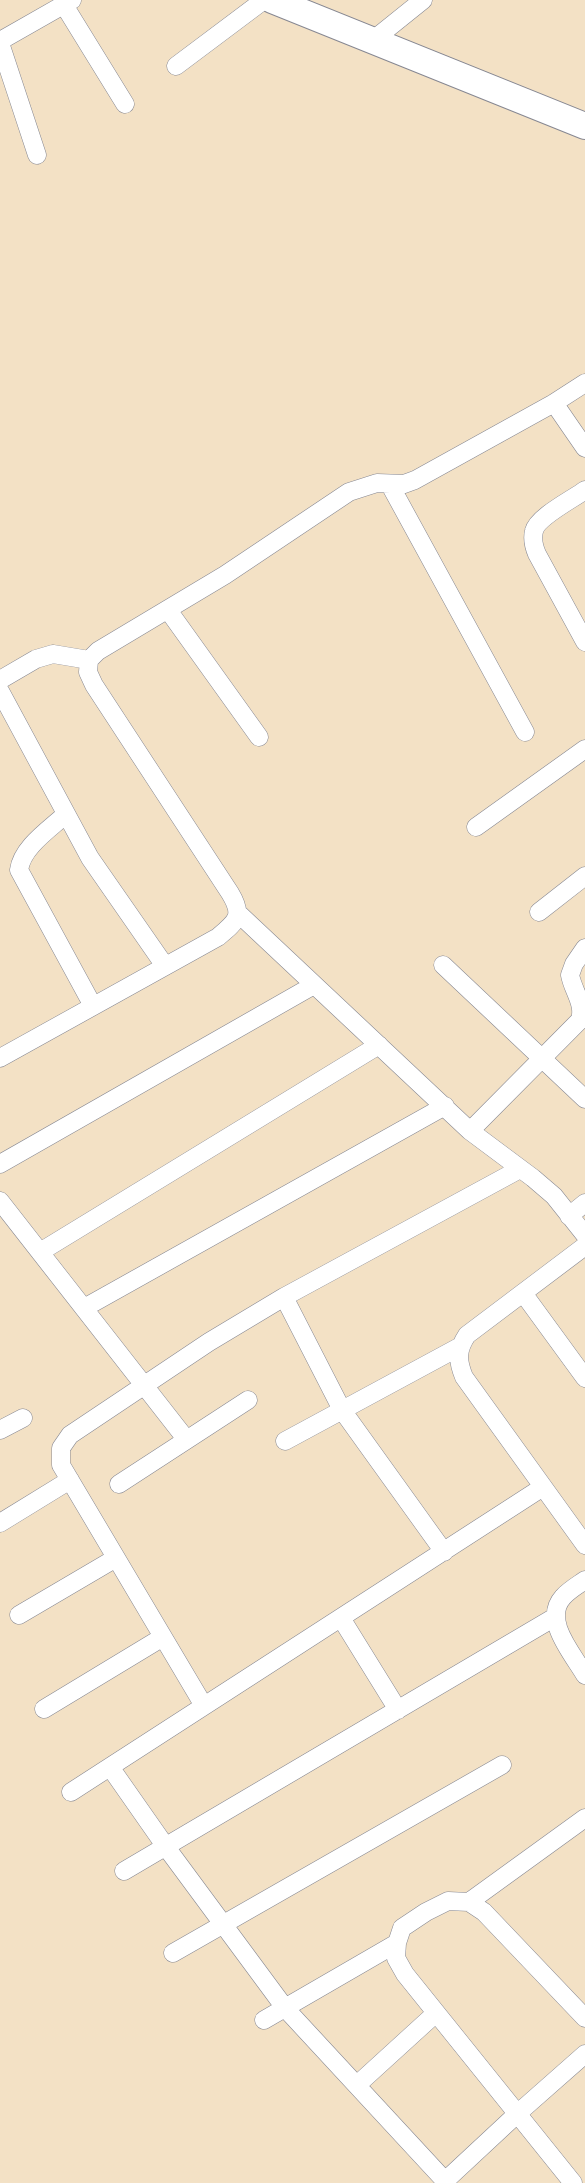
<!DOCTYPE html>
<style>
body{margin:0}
canvas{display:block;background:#f3e1c5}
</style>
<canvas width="585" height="2183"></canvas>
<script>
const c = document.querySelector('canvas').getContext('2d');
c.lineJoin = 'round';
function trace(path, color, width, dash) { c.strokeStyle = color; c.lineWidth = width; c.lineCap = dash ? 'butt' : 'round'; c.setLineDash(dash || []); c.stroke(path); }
const minor = new Path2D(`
 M64,5L125,104
 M0,41L72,0
 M372,41L423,0
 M0,43L37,155
 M176,66L264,0
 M554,403L585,448
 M390,485L525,732
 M585,490C573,499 537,517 534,531C532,539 534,547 537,554L585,642
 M168,610L259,737
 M0,680L36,659L53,654L89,660
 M0,691L90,858L165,966
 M66,814C50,829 22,847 19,870L93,1006
 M476,827L585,749
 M539,912L585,876
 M239,914L470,1131L533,1178L554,1196L585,1235
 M443,965L585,1099
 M0,1058L218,937C237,921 244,916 230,893L94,685L88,672L89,660L98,651L225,575L349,492L377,483L404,484L415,480L554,403L585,383
 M470,1131L580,1020C585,1004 573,991 570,975L574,964L585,948
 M0,1164L314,985
 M0,1201L186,1439
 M569,1216L585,1203
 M585,1246L467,1335C457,1350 457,1360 464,1377L585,1545
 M40,1252L379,1045
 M523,1293L585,1378
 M284,1297L342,1410L444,1552
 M84,1308L445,1106
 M0,1430L23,1418
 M285,1441L459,1347
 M119,1484L248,1400
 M0,1523L70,1480
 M585,1580C578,1585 569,1590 563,1597C542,1620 573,1654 585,1675
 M19,1615L116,1558
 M341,1618L398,1710
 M204,1706L61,1465V1448L70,1435L209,1342L284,1297L520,1169
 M44,1709L163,1637
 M110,1767L166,1847L285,2008L447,2183
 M71,1792L543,1487
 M124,1871L555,1617
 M469,1902L585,1818
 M173,1953L502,1765
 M264,2020L397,1943
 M357,2085L436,2013
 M445,2181L517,2114L585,2054
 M573,2183L405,1974L396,1958L397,1943L402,1928L426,1912L448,1901L469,1902L484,1912L585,2018`);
const highway = new Path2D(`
 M272,0L585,126`);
trace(minor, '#878892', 19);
trace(highway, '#878892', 28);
trace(minor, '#fff', 18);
trace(highway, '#fff', 26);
</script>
